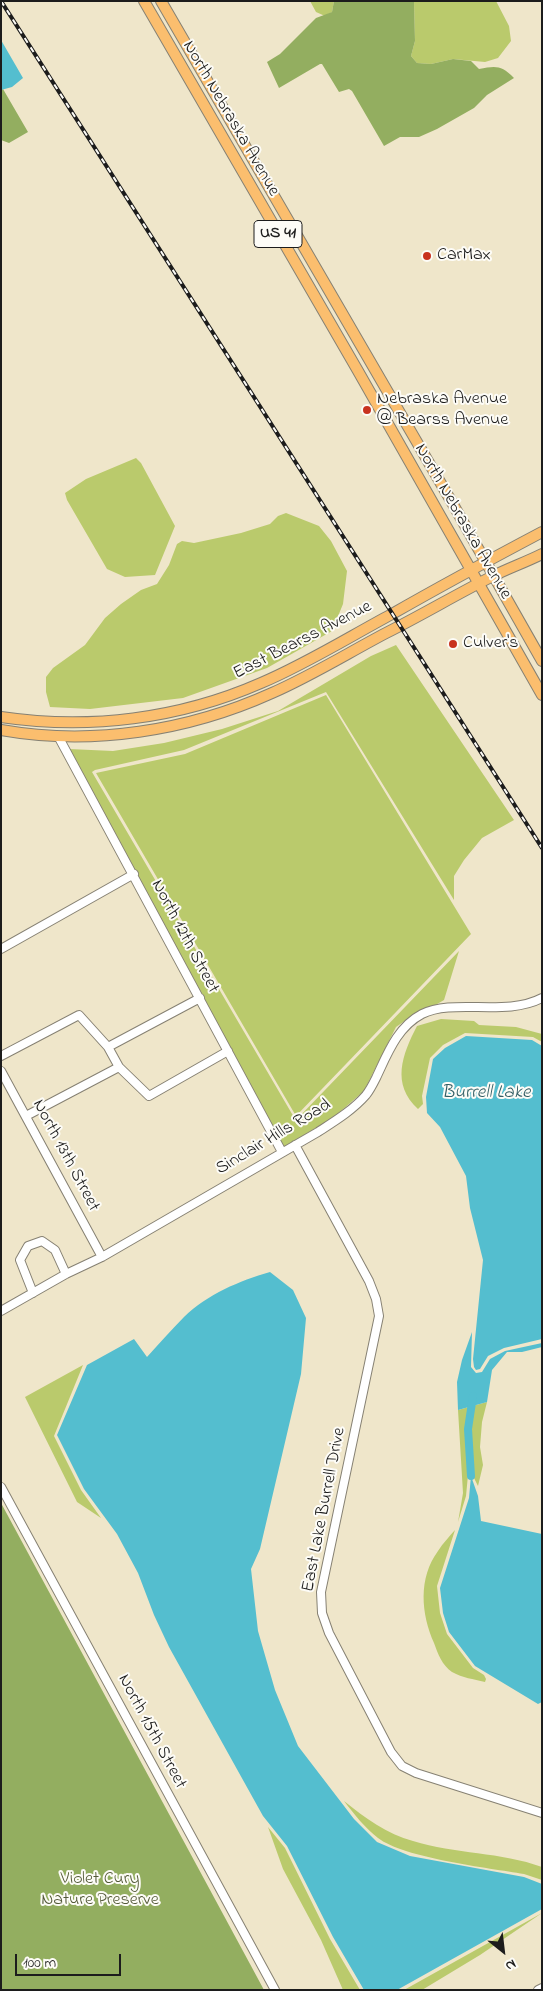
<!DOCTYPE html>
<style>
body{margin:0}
#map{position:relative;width:543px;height:1991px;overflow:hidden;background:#efe6ca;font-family:"Indie Flower",sans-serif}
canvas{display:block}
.frame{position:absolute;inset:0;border:2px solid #1c1c1c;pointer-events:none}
.north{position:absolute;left:478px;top:1926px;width:50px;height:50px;-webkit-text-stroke:4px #fdfcf7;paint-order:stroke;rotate:151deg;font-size:14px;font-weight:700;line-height:20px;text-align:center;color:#1c1c1c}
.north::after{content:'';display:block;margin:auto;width:18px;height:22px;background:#1c1c1c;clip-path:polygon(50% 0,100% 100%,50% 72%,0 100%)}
.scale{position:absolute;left:15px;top:1954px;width:106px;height:22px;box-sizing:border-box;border:2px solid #1c1c1c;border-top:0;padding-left:6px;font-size:15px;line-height:18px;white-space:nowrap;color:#1c1c1c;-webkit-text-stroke:4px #fdfcf7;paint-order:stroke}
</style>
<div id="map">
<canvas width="543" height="1991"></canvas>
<div class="frame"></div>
<div class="north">N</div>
<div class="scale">100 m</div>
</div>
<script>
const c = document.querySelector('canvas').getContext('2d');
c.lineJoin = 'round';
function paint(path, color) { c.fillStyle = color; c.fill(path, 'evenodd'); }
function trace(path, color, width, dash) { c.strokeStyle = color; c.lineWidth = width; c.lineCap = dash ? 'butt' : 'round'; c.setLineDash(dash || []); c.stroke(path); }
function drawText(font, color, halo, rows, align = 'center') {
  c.font = font + ' "Indie Flower",sans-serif'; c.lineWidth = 4; c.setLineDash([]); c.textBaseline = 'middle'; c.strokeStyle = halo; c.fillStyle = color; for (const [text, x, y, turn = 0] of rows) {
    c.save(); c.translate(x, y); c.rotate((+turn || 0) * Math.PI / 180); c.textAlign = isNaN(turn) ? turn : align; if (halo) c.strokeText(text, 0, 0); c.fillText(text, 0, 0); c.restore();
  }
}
paint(new Path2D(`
 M310,1H334L332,12L325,16L316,12Z
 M414,1H496L509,26L511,41L498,58L485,62L453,59L431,64L417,63L411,56L415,41Z
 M136,458L141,463L175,526L155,575L125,577L107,569L67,500L65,493L86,479Z
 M286,513L319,526L331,541L347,571L343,604L332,631L267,668L183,698L90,709L50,707L46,692V677L53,668L85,645L105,618L121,604L141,590L157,584L169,565L177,544L182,541L194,543L241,533L270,524L278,516Z
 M396,645L514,820L482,838L464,860L454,876V900L326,692L184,750L95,770L92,772L295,1119L298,1118L459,951L444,1000L432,1007L419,1011L396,1027L364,1091L334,1117L284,1147L69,749L113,751L164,743L222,729L278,711L371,656Z
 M326,695L471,934L296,1116L96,773L185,754Z
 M441,1019L474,1021L479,1025L516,1027L542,1034V1042L533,1037L465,1033L443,1045L430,1058L422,1096L423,1104L418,1109C391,1084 402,1055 417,1026Z
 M83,1365L54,1436L81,1490L101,1518L77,1502L25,1397Z
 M487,1402L482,1422L480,1447L483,1465L478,1486L472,1474L468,1475L466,1496L458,1522L463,1493L458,1410Z
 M455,1530L437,1586L440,1613L447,1634L473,1668L484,1675L486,1679L485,1682C473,1679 463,1678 452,1672C442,1665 438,1654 434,1643C421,1614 418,1578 438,1551C443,1543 449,1537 455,1530Z
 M344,1801C365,1818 387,1834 413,1841C455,1854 501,1852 542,1867V1880L524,1874C489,1868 404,1858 378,1838C365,1828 354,1814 344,1801Z
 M268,1827L285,1848L330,1939L360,1990H343L321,1940L283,1869Z
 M542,1913L480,1955L422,1990H404Z`), '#baca6c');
paint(new Path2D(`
 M334,1H414L415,41L411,56L417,63L431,64L453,59L471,61L479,69C496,66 501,65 514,78L487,95L474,108L437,129L419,137H400L384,146L352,91L349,89L339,92L322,64H320L279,88L267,62L280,54L316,18L332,12Z
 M3,89L28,132L9,143L1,140V90Z
 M1,1503L250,1964L264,1990H1Z`), '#93ae60');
paint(new Path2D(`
 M1,40L23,78L12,87L1,90Z
 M466,1036L532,1040L542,1046V1339L504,1348L488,1356L480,1369L476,1370L474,1367L473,1359L483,1260L470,1208L466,1176L440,1127L427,1113L426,1097L433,1059L445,1048Z
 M270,1272L293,1290L306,1318L301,1374L260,1549L251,1569L258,1631L275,1690L298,1746L354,1819L377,1842L410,1856L524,1877L542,1884V1909L397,1990H364L333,1937L287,1846L263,1816L169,1647L154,1615L138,1573L117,1534L84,1489L57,1435L87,1365L134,1339L147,1357C159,1344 171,1330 184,1317C208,1294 239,1281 270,1272Z
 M472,1332L471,1367L476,1373L482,1372L490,1359L505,1351L542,1343V1347L522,1352H507L492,1370L487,1402L458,1410L457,1382L462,1360Z
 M471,1476L478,1496L481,1521L542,1534V1702L538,1704L475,1666L449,1632L443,1613L440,1588L469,1498Z`), '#54becf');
trace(new Path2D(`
 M471,1476L468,1429L473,1396`), '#54becf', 8);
const minor = new Path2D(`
 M58,736L282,1152
 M1,949L134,874
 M108,1047L200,998
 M1,1056L79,1015L108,1047L119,1067L149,1096L228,1051
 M1,1071L102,1257
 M26,1116L119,1067
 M295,1145L369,1281L376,1299L379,1316L321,1592L322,1613L329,1633L391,1752L402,1766L416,1773L542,1813
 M33,1293L20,1260L28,1246L42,1241L55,1250L66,1274
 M1,1311L66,1274L102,1257L318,1132C335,1121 353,1110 366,1095C370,1090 373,1084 376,1078C387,1055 397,1027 422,1014C454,998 506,1017 542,998
 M1,1487L275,1990
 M538,1990L542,1988`);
const major = new Path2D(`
 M144,1L358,371L542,695
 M161,1L454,506L542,661
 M1,717C89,730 179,719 261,683C306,664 349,637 392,614C441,586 491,559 542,532
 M1,730C92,746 188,731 272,693C311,676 348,653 386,633C422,615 457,594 493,576C509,568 526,562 542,554`);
trace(minor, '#868173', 10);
trace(major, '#868173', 12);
trace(minor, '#fff', 8);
trace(major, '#fbbe6e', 10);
const rail = new Path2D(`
 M1,1L542,848`);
trace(rail, '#1c1c1c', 4);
trace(rail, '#fdfcf7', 2, [5.5]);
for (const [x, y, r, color] of [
 [427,256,5,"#c8321e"],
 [367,410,5,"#c8321e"],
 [453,644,5,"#c8321e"]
]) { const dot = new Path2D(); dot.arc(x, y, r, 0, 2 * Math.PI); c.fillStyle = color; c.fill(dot); trace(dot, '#fdfcf7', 2); }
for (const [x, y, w] of [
 [278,234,48]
]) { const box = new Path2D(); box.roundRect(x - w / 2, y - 13.5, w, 27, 4); c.fillStyle = '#fdfcf7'; c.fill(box); trace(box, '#1c1c1c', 1); }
drawText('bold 16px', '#1c1c1c', null, [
 ["US 41",278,234]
]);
drawText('18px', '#1c1c1c', '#fdfcf7', [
 ["North Nebraska Avenue",230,119,60],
 ["North Nebraska Avenue",462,522,60],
 ["East Bearss Avenue",303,641,-27],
 ["North 12th Street",184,937,62],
 ["Sinclair Hills Road",274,1138,-31],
 ["North 13th Street",65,1156,62],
 ["East Lake Burrell Drive",325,1510,-79],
 ["North 15th Street",151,1732,62]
]);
drawText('18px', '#1c1c1c', '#fdfcf7', [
 ["CarMax",437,256],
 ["Nebraska Avenue",377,400],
 ["@ Bearss Avenue",377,421],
 ["Culver's",463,644]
], 'left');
drawText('18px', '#535938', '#fdfcf7', [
 ["Violet Cury",100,1880],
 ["Nature Preserve",100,1901]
]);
drawText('italic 19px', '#325d64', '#fdfcf7', [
 ["Burrell Lake",486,1094]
]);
</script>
